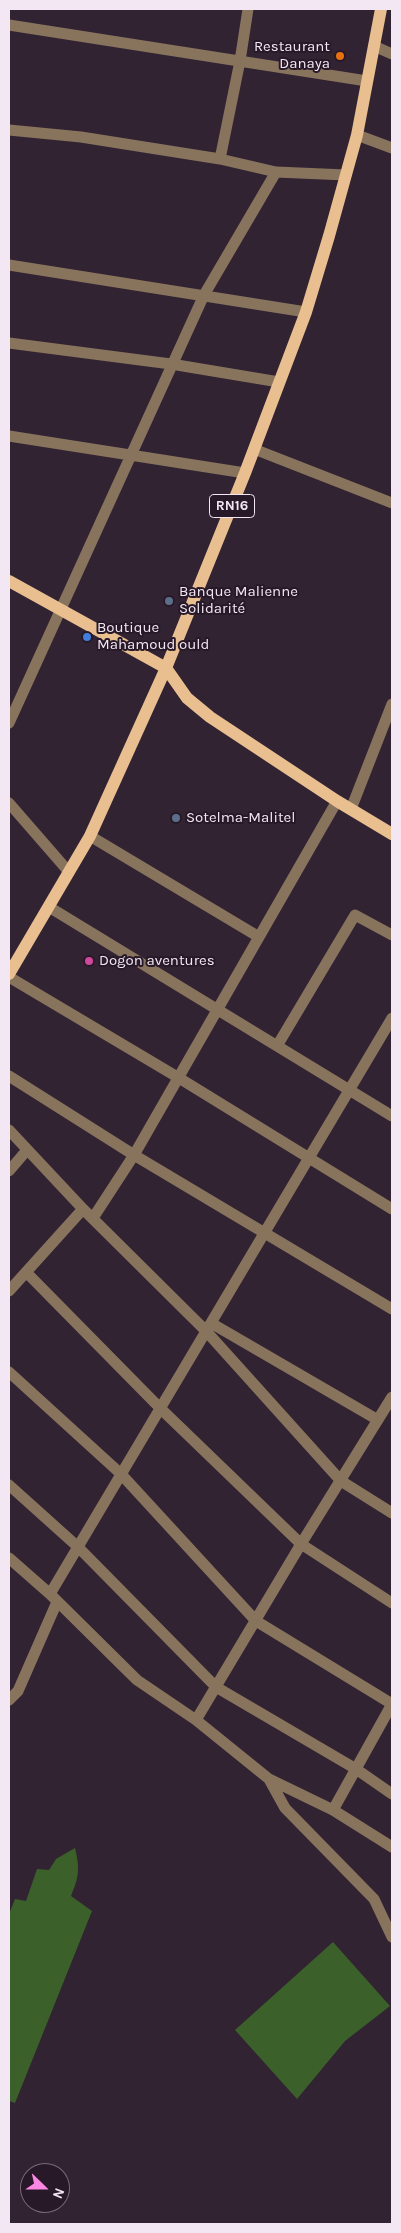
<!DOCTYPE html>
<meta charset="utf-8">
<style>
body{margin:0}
#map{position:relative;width:401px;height:2233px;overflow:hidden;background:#322333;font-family:Karla,sans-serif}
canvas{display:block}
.frame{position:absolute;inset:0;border:10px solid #f2e7f2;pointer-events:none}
.north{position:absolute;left:20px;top:2163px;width:50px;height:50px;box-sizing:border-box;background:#281929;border:1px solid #796b79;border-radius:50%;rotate:112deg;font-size:14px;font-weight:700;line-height:20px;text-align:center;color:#f2e7f2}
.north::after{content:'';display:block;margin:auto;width:18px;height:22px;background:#fd86e2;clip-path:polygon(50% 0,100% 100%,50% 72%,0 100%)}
</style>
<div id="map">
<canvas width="401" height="2233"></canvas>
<div class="frame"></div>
<div class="north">N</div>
</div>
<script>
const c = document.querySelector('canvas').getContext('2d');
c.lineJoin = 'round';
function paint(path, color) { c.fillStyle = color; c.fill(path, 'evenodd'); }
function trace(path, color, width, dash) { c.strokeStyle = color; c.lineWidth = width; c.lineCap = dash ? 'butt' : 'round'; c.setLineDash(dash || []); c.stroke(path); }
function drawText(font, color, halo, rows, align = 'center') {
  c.font = font + ' Karla,sans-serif'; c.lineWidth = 4; c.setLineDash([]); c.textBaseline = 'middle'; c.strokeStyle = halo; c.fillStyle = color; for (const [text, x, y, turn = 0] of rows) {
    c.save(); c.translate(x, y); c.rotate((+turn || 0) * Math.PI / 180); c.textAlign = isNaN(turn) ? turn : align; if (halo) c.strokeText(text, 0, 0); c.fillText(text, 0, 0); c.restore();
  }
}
paint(new Path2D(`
 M75,1848C80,1869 79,1877 71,1896L92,1911L15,2103L9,2101V1914L15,1899L26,1901L37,1869L49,1870L56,1859Z
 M333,1942L390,2006L345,2041L297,2099L235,2030Z`), '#3b602a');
trace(new Path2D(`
 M9,25L367,81
 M374,46L392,54
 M9,130L81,137L220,159L276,172L346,175
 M357,135L392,148
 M220,159L240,61L248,9
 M9,265L306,312
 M9,343L171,364L279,382
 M9,436L245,473
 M254,449L392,503
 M9,723L204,295L276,172
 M9,803L69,872
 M351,809L392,704
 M90,836L259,937
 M49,907L392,1116
 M9,977L179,1078L392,1209
 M277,1046L355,915L392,935
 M9,1076L134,1155L392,1309
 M9,1130L83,1209L206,1331L341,1481L392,1513
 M9,1171L27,1150
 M93,1218L134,1155L337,801
 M26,1272L160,1408L301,1544L392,1603
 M9,1291L83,1209
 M211,1323L378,1420
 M9,1372L121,1474L256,1621L392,1704
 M9,1485L78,1547L216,1687L356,1769L392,1794
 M9,1558L50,1594L137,1680L196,1720L269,1779L333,1810L392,1847
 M50,1594L392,1018
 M9,1700L18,1691L57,1602
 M196,1720L301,1544L392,1397
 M269,1779L285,1808L374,1899L392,1937
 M333,1810L392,1704`), '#88745d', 11);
trace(new Path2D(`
 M9,581L166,668L187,698L210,717L337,801L392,834
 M9,974L90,836L166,668L245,473L306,312L329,236L357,135L381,9`), '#e9bf8f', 12);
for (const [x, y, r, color] of [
 [340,56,5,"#e8710a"],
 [169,601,5,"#5c6f8a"],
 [87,637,5,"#3f7fe0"],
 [176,818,5,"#5c6f8a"],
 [89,961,5,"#d1479c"]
]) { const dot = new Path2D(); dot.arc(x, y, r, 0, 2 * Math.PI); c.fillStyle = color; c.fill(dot); trace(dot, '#281929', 2); }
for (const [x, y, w] of [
 [232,506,45]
]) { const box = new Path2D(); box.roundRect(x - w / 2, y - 11.5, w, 23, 4); c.fillStyle = '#281929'; c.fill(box); trace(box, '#f2e7f2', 1); }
drawText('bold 14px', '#f2e7f2', null, [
 ["RN16",232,506]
]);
drawText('15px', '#f2e7f2', '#281929', [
 ["Restaurant",330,47,"right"],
 ["Danaya",330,64,"right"],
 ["Banque Malienne",179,592],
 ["Solidarité",179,609],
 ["Boutique",97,628],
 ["Mahamoud ould",97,645],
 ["Sotelma-Malitel",186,818],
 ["Dogon aventures",99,961]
], 'left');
</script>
